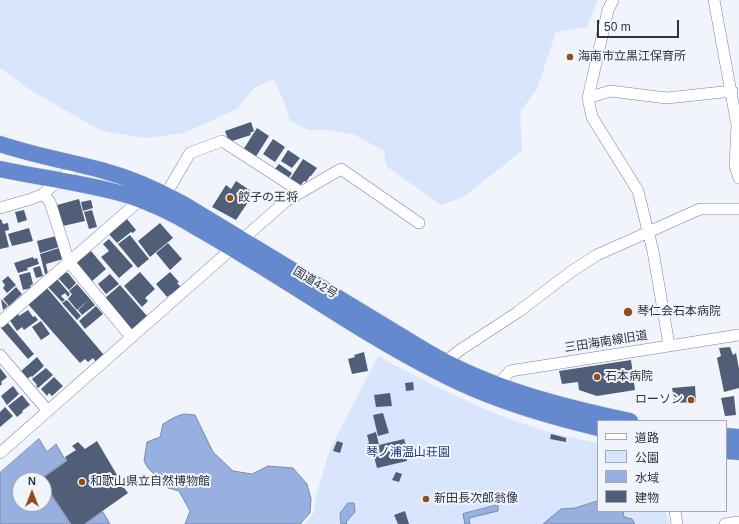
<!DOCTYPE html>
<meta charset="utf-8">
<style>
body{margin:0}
#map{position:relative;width:739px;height:524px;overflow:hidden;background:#f1f5fb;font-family:Arial,"Noto Sans JP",sans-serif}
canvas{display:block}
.legend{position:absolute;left:597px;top:420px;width:130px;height:92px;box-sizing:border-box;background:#f1f5fb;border:1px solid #a3a8b0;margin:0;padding:5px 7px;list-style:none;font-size:12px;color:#2d343f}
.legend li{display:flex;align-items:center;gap:8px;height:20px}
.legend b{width:20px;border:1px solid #a3a8b0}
.north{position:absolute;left:12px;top:472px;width:40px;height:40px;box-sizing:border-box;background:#f1f5fb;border:1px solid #a3a8b0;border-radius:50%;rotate:0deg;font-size:11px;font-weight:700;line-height:16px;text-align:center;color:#2d343f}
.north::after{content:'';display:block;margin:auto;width:14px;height:18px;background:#904d1e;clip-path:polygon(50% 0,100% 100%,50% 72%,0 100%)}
.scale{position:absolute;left:597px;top:20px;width:82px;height:18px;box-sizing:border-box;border:2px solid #2d343f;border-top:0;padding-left:5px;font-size:12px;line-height:14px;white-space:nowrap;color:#2d343f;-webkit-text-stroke:3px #f1f5fb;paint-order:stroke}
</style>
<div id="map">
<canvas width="739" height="524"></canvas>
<ul class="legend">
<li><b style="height:5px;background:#fff"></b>道路</li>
<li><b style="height:11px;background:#d8e5fc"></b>公園</li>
<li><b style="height:11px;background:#97b0df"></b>水域</li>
<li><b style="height:11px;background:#505e78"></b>建物</li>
</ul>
<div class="north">N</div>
<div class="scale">50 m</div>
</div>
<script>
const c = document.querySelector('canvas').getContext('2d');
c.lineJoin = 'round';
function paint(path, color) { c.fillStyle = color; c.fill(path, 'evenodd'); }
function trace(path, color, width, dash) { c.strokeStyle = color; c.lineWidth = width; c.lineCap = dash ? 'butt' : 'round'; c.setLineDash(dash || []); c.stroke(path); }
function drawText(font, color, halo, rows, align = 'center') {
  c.font = font + ' Arial,"Noto Sans JP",sans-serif'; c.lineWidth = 4; c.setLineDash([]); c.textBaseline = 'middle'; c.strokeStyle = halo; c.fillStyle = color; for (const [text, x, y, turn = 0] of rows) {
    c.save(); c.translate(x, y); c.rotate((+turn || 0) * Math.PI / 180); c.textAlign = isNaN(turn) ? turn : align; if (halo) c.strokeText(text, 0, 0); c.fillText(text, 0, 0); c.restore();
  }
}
paint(new Path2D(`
 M0,0H598L587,27L556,32L537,89L520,112L522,150L503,166L463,197L441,205L386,166L384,151L355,135L331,130H308L290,121L283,99L273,79L254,88L237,109L184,133L146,138L102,131L33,92L0,68Z
 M378,356C429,383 481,411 536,428C556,434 577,439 598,443V511H666L669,524H304L313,514L316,496L330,449Z`), '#d8e5fc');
const water = new Path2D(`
 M184,414L195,415L213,452L233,471L252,474L268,466L293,468L307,484L311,499L310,513L300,524H185L190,511L179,491L168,488L148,468L144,461L147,442L160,437L163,424L175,417Z
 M39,439L47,452L56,444L66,461L41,478V480H20V504H44V484L70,524H0V473Z
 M598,501V511H619L623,512L624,517L632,519L635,524H543L561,509L575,508Z
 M348,503H354L355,512L346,522L347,524H341L340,514Z
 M498,505V511L469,518L470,524H465L463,514Z
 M103,512L110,524H85Z`);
paint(water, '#97b0df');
trace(water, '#778baf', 1);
paint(new Path2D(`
 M251,122L254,131L250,133L251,135L229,142L225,131Z
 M257,128L269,136L255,158L243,150Z
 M273,139L285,147L275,162L263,154Z
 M288,150L300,158L292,168L281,161Z
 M303,159L317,168L311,176H310L306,182L304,181L300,186L290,179Z
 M279,164L292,173L288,179L274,170Z
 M236,181L254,193L236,220L212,207L226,185L231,189Z
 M79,199L85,221L63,226L57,205Z
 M91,200L93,208L83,211L81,202Z
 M24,210L27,220L18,223L15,212Z
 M92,210L97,227L89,229L84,212Z
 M1,219L3,224L8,223L9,230L5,231L9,247L0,249V220Z
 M127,219L136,230L133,233L131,232L117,243L109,234Z
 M160,223L173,238L150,257L138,241Z
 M29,228L33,241L12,246L8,234Z
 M130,235L149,259L138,268L118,244Z
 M56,236L59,247L40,253L37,241Z
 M109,239L133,266L119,278L101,257L109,251L103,244Z
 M168,243L182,259L170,270L156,253Z
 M59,248L63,259L46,264L48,274H45L40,254Z
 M91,251L106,269L90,283L74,265Z
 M33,257L34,259L37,258L39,264L27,268L28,270L18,273L14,263Z
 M40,266L43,276L36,278L33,268Z
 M30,272L33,284L30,286L31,288L23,290L19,275Z
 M65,272L68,273L76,283L69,290L58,278Z
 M140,272L155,289L145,298L148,301L142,307L124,286Z
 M170,272L179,282L177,283L181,287L167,297L156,284Z
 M110,274L119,284L106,294L98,284Z
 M8,276L16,285L7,293L3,288L5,285L2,281Z
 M57,279L70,294L68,297L65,293L61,296L65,300L62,302L48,287Z
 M77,284L90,299L77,310L68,299L72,294L69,291Z
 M120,285L147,316L131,330L104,299Z
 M16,287L22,294L9,306L3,299Z
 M47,288L104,355L96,362L93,358L88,362L85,359L80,363L28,304Z
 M1,299L8,306L3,310Z
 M90,299L95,305L82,315L78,310Z
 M67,300L81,316L77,320L62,303Z
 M96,306L103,314L85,329L79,321Z
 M28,310L33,317L35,316L38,320L24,330L22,327L17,331L9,319L18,313L19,316Z
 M41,321L50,334L41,340L32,327Z
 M8,323L34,354L28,359L1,328Z
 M730,347L733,355L736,353L739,369V388L724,392L717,358L721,356L719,348Z
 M364,352L368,371L352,374L348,359L355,357L354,355Z
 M37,357L44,366L32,377L31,376L27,379L20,372Z
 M631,360L635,390L597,396L579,390L578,382L562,384L559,371Z
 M0,368L7,377L1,382L2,384L0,386Z
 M46,368L53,375L38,388L36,386L37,385L32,379Z
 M54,377L63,386L52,396L49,393L47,396L41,389Z
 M413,382L414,390L406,391L405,383Z
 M13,386L19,394L7,405L1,396Z
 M695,386L696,402L675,403L672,388Z
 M390,393L392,406L376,407L374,395Z
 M22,395L30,405L22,411L23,412L17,417L8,406Z
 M734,396L736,415L725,416L721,398Z
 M5,407L13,416L0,427V412Z
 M383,413L389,433L378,436L373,415Z
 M376,432L379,445L404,439L406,445L410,444L412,453L408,454L409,456L406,457L407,461L377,468L372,449L370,447L368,448L367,444L369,443L367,435Z
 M551,434L566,438V442L550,439Z
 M97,441L117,475L115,476L128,493L84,524H71L44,483V480L41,479L67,461L65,457L76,450L72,446L78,442L85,449Z
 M337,441L343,443L340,453L333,451Z
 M396,472L402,474L399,482L392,480Z
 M405,511L409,524H398L394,515Z`), '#505e78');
const minor = new Path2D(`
 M613,0L608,10L588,98L592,117L638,191L653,251L669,345
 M714,0L737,125L735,166L739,178
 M588,98L610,91L667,98L732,91
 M43,194L50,202L69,262L131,337
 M166,194L190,153L222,141L301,192
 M0,208L31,199L43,194L78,164
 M0,322L140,200
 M0,355L48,411
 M443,368L450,358L460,350L518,312L572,271L597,255L700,209H739
 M493,390L510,371L739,335
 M0,453L286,201L341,169L419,223
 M675,511L677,524
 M725,524L739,522`);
const highway = new Path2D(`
 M0,144C33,155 67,161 101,170C131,178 158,190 185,205L426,351C488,388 560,406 630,421
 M0,169C42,178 86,183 127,195C151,203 173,213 194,226C240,252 284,280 328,308C375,338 423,367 474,389C514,406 556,418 598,428
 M726,436L739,437
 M726,451L739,452`);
trace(minor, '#74839e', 12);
trace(highway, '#d1d2d5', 17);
trace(minor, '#fff', 11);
trace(highway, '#6489ce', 16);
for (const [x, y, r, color] of [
 [570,57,4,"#904d1e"],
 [230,198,4,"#904d1e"],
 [628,312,5,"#904d1e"],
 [597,377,4,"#904d1e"],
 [691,400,4,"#904d1e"],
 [82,482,4,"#904d1e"],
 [426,499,4,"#904d1e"]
]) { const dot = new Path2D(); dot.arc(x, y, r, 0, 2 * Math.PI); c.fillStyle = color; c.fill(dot); trace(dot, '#f1f5fb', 1.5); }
drawText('12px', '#2d343f', '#f1f5fb', [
 ["海南市立黒江保育所",578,57],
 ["餃子の王将",238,198],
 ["琴仁会石本病院",637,312],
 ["石本病院",605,377],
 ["ローソン",683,400,"right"],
 ["和歌山県立自然博物館",90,482],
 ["新田長次郎翁像",434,499]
], 'left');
drawText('12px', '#2d343f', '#f1f5fb', [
 ["国道42号",315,283,31],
 ["三田海南線旧道",606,342,-9]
]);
drawText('12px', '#213f77', '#f1f5fb', [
 ["琴ノ浦温山荘園",408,453]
]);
</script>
